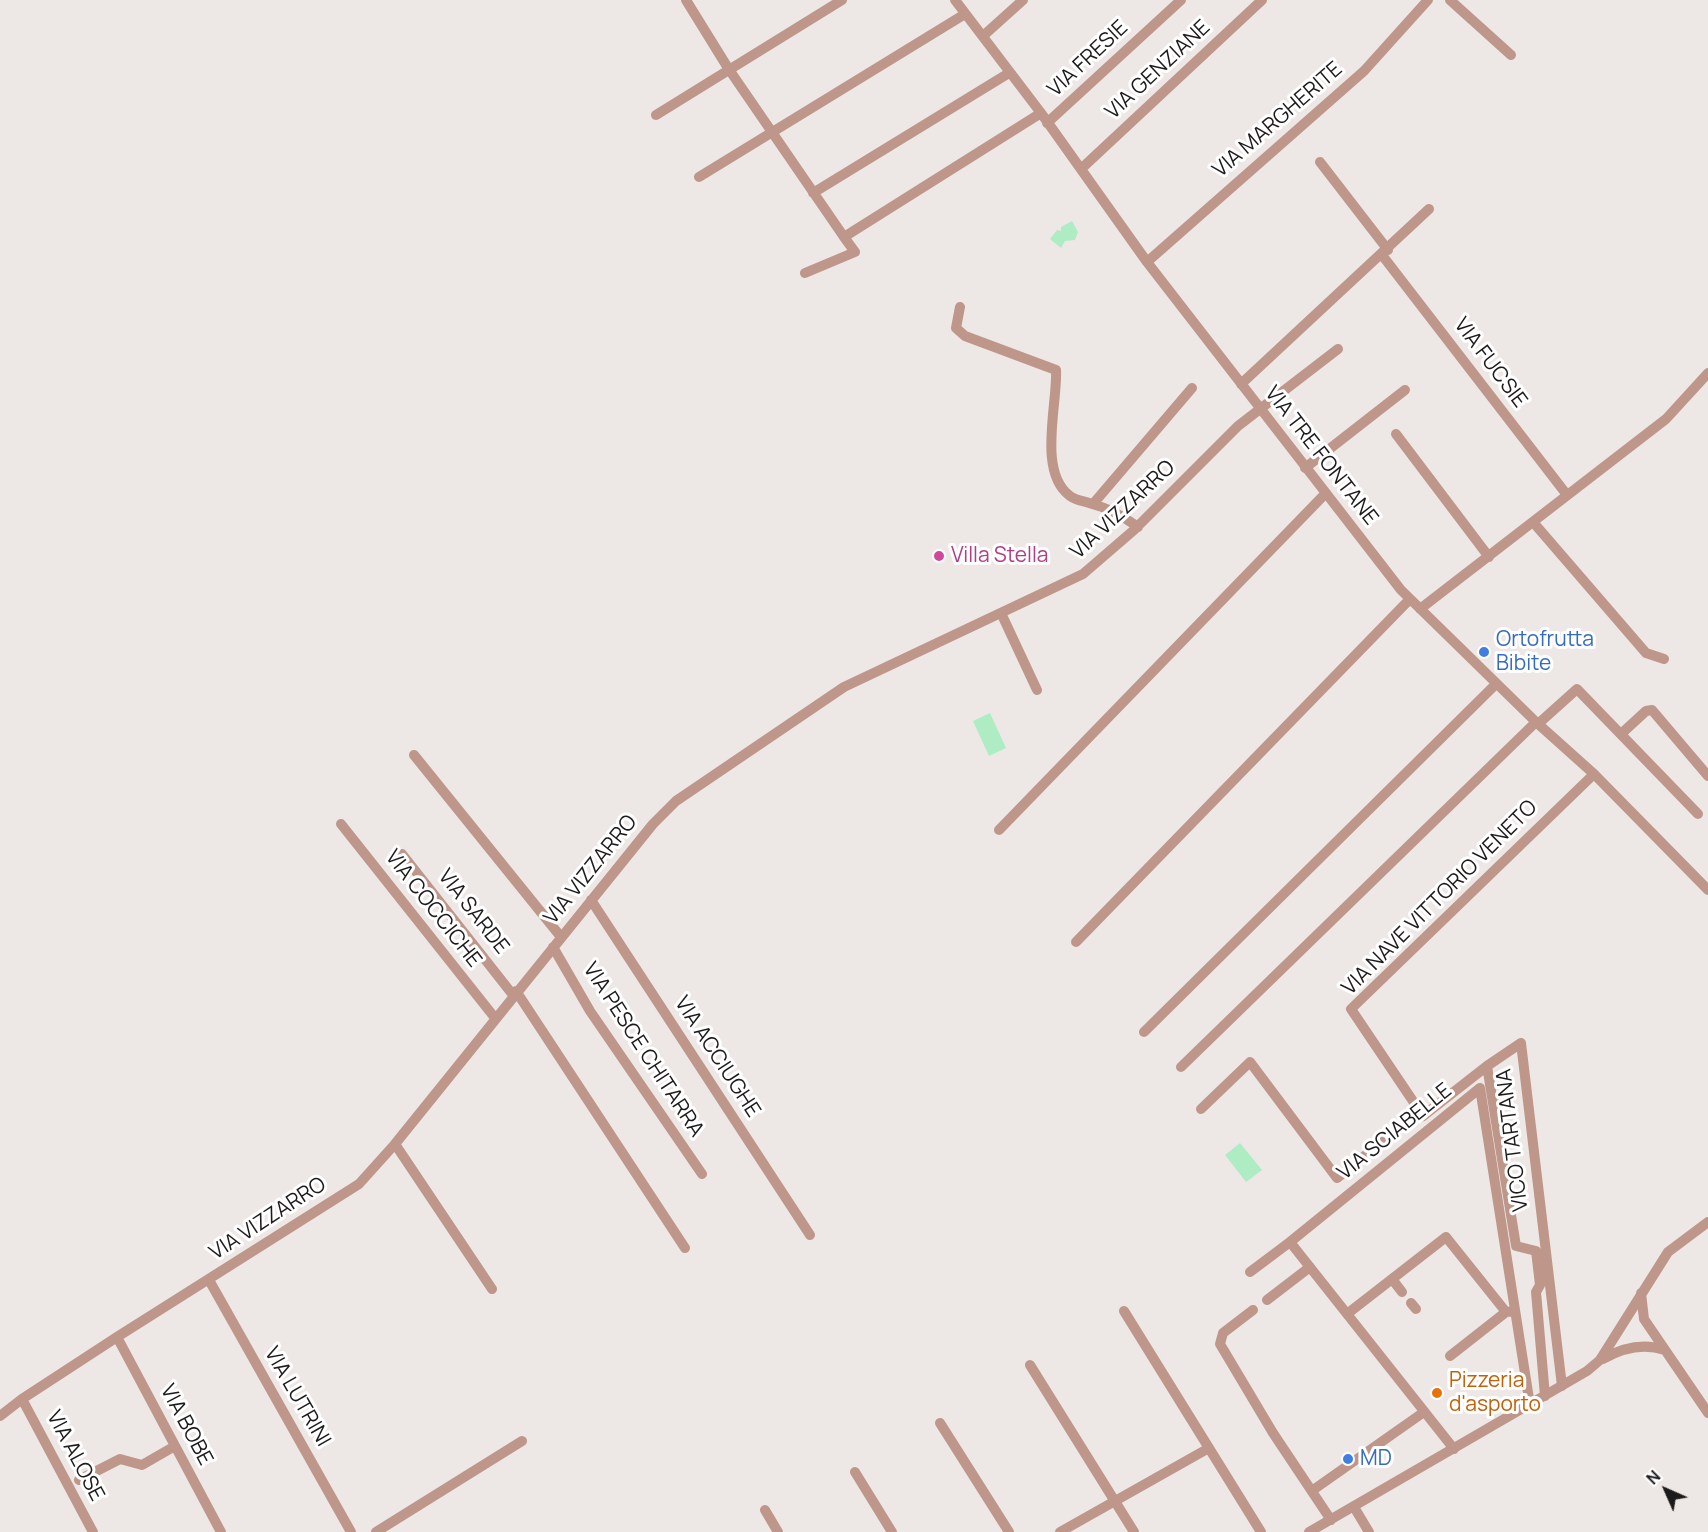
<!DOCTYPE html>
<style>
body{margin:0}
#map{position:relative;width:1708px;height:1532px;overflow:hidden;background:#ede8e6;font-family:Manrope,sans-serif}
canvas{display:block}
.north{position:absolute;left:1636px;top:1460px;width:60px;height:60px;-webkit-text-stroke:4px #fff;paint-order:stroke;rotate:315deg;font-size:16px;font-weight:700;line-height:24px;text-align:center;color:#1c1a1a}
.north::after{content:'';display:block;margin:auto;width:21px;height:27px;background:#1c1a1a;clip-path:polygon(50% 0,100% 100%,50% 72%,0 100%)}
</style>
<div id="map">
<canvas width="1708" height="1532"></canvas>
<div class="north">N</div>
</div>
<script>
const c = document.querySelector('canvas').getContext('2d');
c.lineJoin = 'round';
function paint(path, color) { c.fillStyle = color; c.fill(path, 'evenodd'); }
function trace(path, color, width, dash) { c.strokeStyle = color; c.lineWidth = width; c.lineCap = dash ? 'butt' : 'round'; c.setLineDash(dash || []); c.stroke(path); }
function drawText(font, color, halo, rows, align = 'center') {
  c.font = font + ' Manrope,sans-serif'; c.lineWidth = 6; c.setLineDash([]); c.textBaseline = 'middle'; c.strokeStyle = halo; c.fillStyle = color; for (const [text, x, y, turn = 0] of rows) {
    c.save(); c.translate(x, y); c.rotate((+turn || 0) * Math.PI / 180); c.textAlign = isNaN(turn) ? turn : align; if (halo) c.strokeText(text, 0, 0); c.fillText(text, 0, 0); c.restore();
  }
}
paint(new Path2D(`
 M1072,221L1078,232L1075,240L1065,241L1061,248L1050,239L1057,230L1061,231V227Z
 M990,713L1006,748L989,756L973,721Z
 M1240,1143L1262,1170L1246,1182L1225,1155Z`), '#aeecc4');
trace(new Path2D(`
 M686,0L728,68L844,237
 M955,0L1041,113L1147,262L1401,590L1536,722L1594,774L1708,890
 M1450,0L1511,55
 M983,36L1023,0
 M656,115L842,0
 M1047,123L1181,0
 M1320,162L1388,250
 M1081,169L1262,0
 M699,177L965,14
 M813,193L1009,73
 M1382,255L1567,495
 M1147,262L1364,71L1428,0
 M805,273L855,252L844,237L1041,113
 M960,307L956,328L965,336L1056,370C1058,403 1037,472 1070,496C1077,501 1085,501 1092,504C1109,508 1124,517 1138,527
 M1241,384L1429,209
 M1396,434L1489,557
 M1305,468L1405,390
 M1093,504L1192,388
 M1533,522L1646,653L1664,659
 M1420,609L1666,419L1708,373
 M1001,613L1037,690
 M1538,724L1577,689L1698,814
 M1621,734L1646,711L1652,710L1708,776
 M414,755L561,937
 M341,824L495,1018
 M999,830L1325,494
 M402,854L513,995
 M591,900L810,1235
 M1076,942L1409,600
 M553,947L590,1011L702,1174
 M516,991L685,1248
 M1144,1032L1496,684
 M1487,1066L1516,1246L1536,1251L1540,1285L1536,1292L1545,1396
 M1181,1067L1536,722
 M1201,1109L1250,1062L1337,1178L1406,1123L1423,1116L1487,1066L1521,1043L1562,1386
 M1423,1116L1351,1009L1594,774
 M395,1144L492,1289
 M1250,1272L1290,1242
 M1392,1279L1402,1292
 M209,1280L351,1532
 M1641,1293L1644,1319L1708,1413
 M1267,1300L1310,1267
 M1411,1303L1416,1309
 M1253,1310L1223,1333L1220,1344L1273,1433L1331,1520
 M1124,1311L1261,1532
 M1347,1314L1446,1237L1506,1312L1515,1311
 M117,1337L221,1532
 M1450,1356L1506,1312
 M1603,1359C1622,1348 1644,1343 1665,1350
 M1030,1365L1134,1532
 M22,1399L93,1532
 M0,1416L22,1399L117,1337L359,1184L395,1144L653,824L676,801L844,687L1083,574L1134,530L1238,426L1338,349
 M940,1423L1009,1532
 M1454,1449L1290,1242L1480,1088L1530,1405
 M855,1472L892,1532
 M79,1480L120,1459L142,1465L175,1446
 M1313,1490L1424,1412
 M1354,1507L1369,1532
 M765,1510L778,1532
 M376,1532L522,1441
 M1060,1532L1209,1448
 M1309,1532L1587,1371L1600,1360L1668,1252L1708,1222`), '#bf978a', 10);
for (const [x, y, r, color] of [
 [939,556,6,"#d1479c"],
 [1484,652,6,"#3f7fe0"],
 [1437,1393,6,"#e8710a"],
 [1348,1459,6,"#3f7fe0"]
]) { const dot = new Path2D(); dot.arc(x, y, r, 0, 2 * Math.PI); c.fillStyle = color; c.fill(dot); trace(dot, '#fff', 2); }
drawText('21px', '#1c1a1a', '#fff', [
 ["VIA FRESIE",1088,59,-43],
 ["VIA GENZIANE",1158,70,-43],
 ["VIA MARGHERITE",1278,120,-41],
 ["VIA FUCSIE",1490,363,53],
 ["VIA TRE FONTANE",1321,456,52],
 ["VIA VIZZARRO",1123,510,-43],
 ["VIA VIZZARRO",591,870,-51],
 ["VIA NAVE VITTORIO VENETO",1440,898,-45],
 ["VIA COCCICHE",433,909,52],
 ["VIA SARDE",473,912,52],
 ["VIA PESCE CHITARRA",643,1050,57],
 ["VIA ACCIUGHE",717,1057,57],
 ["VIA SCIABELLE",1395,1132,-39],
 ["VICO TARTANA",1513,1140,-97],
 ["VIA VIZZARRO",268,1219,-33],
 ["VIA LUTRINI",297,1397,60],
 ["VIA BOBE",186,1425,62],
 ["VIA ALOSE",75,1456,62]
]);
drawText('21px', '#b23c85', '#fff', [
 ["Villa Stella",951,556]
], 'left');
drawText('21px', '#366cbe', '#fff', [
 ["Ortofrutta",1496,640],
 ["Bibite",1496,664],
 ["MD",1360,1459]
], 'left');
drawText('21px', '#c56008', '#fff', [
 ["Pizzeria",1449,1381],
 ["d'asporto",1449,1405]
], 'left');
</script>
